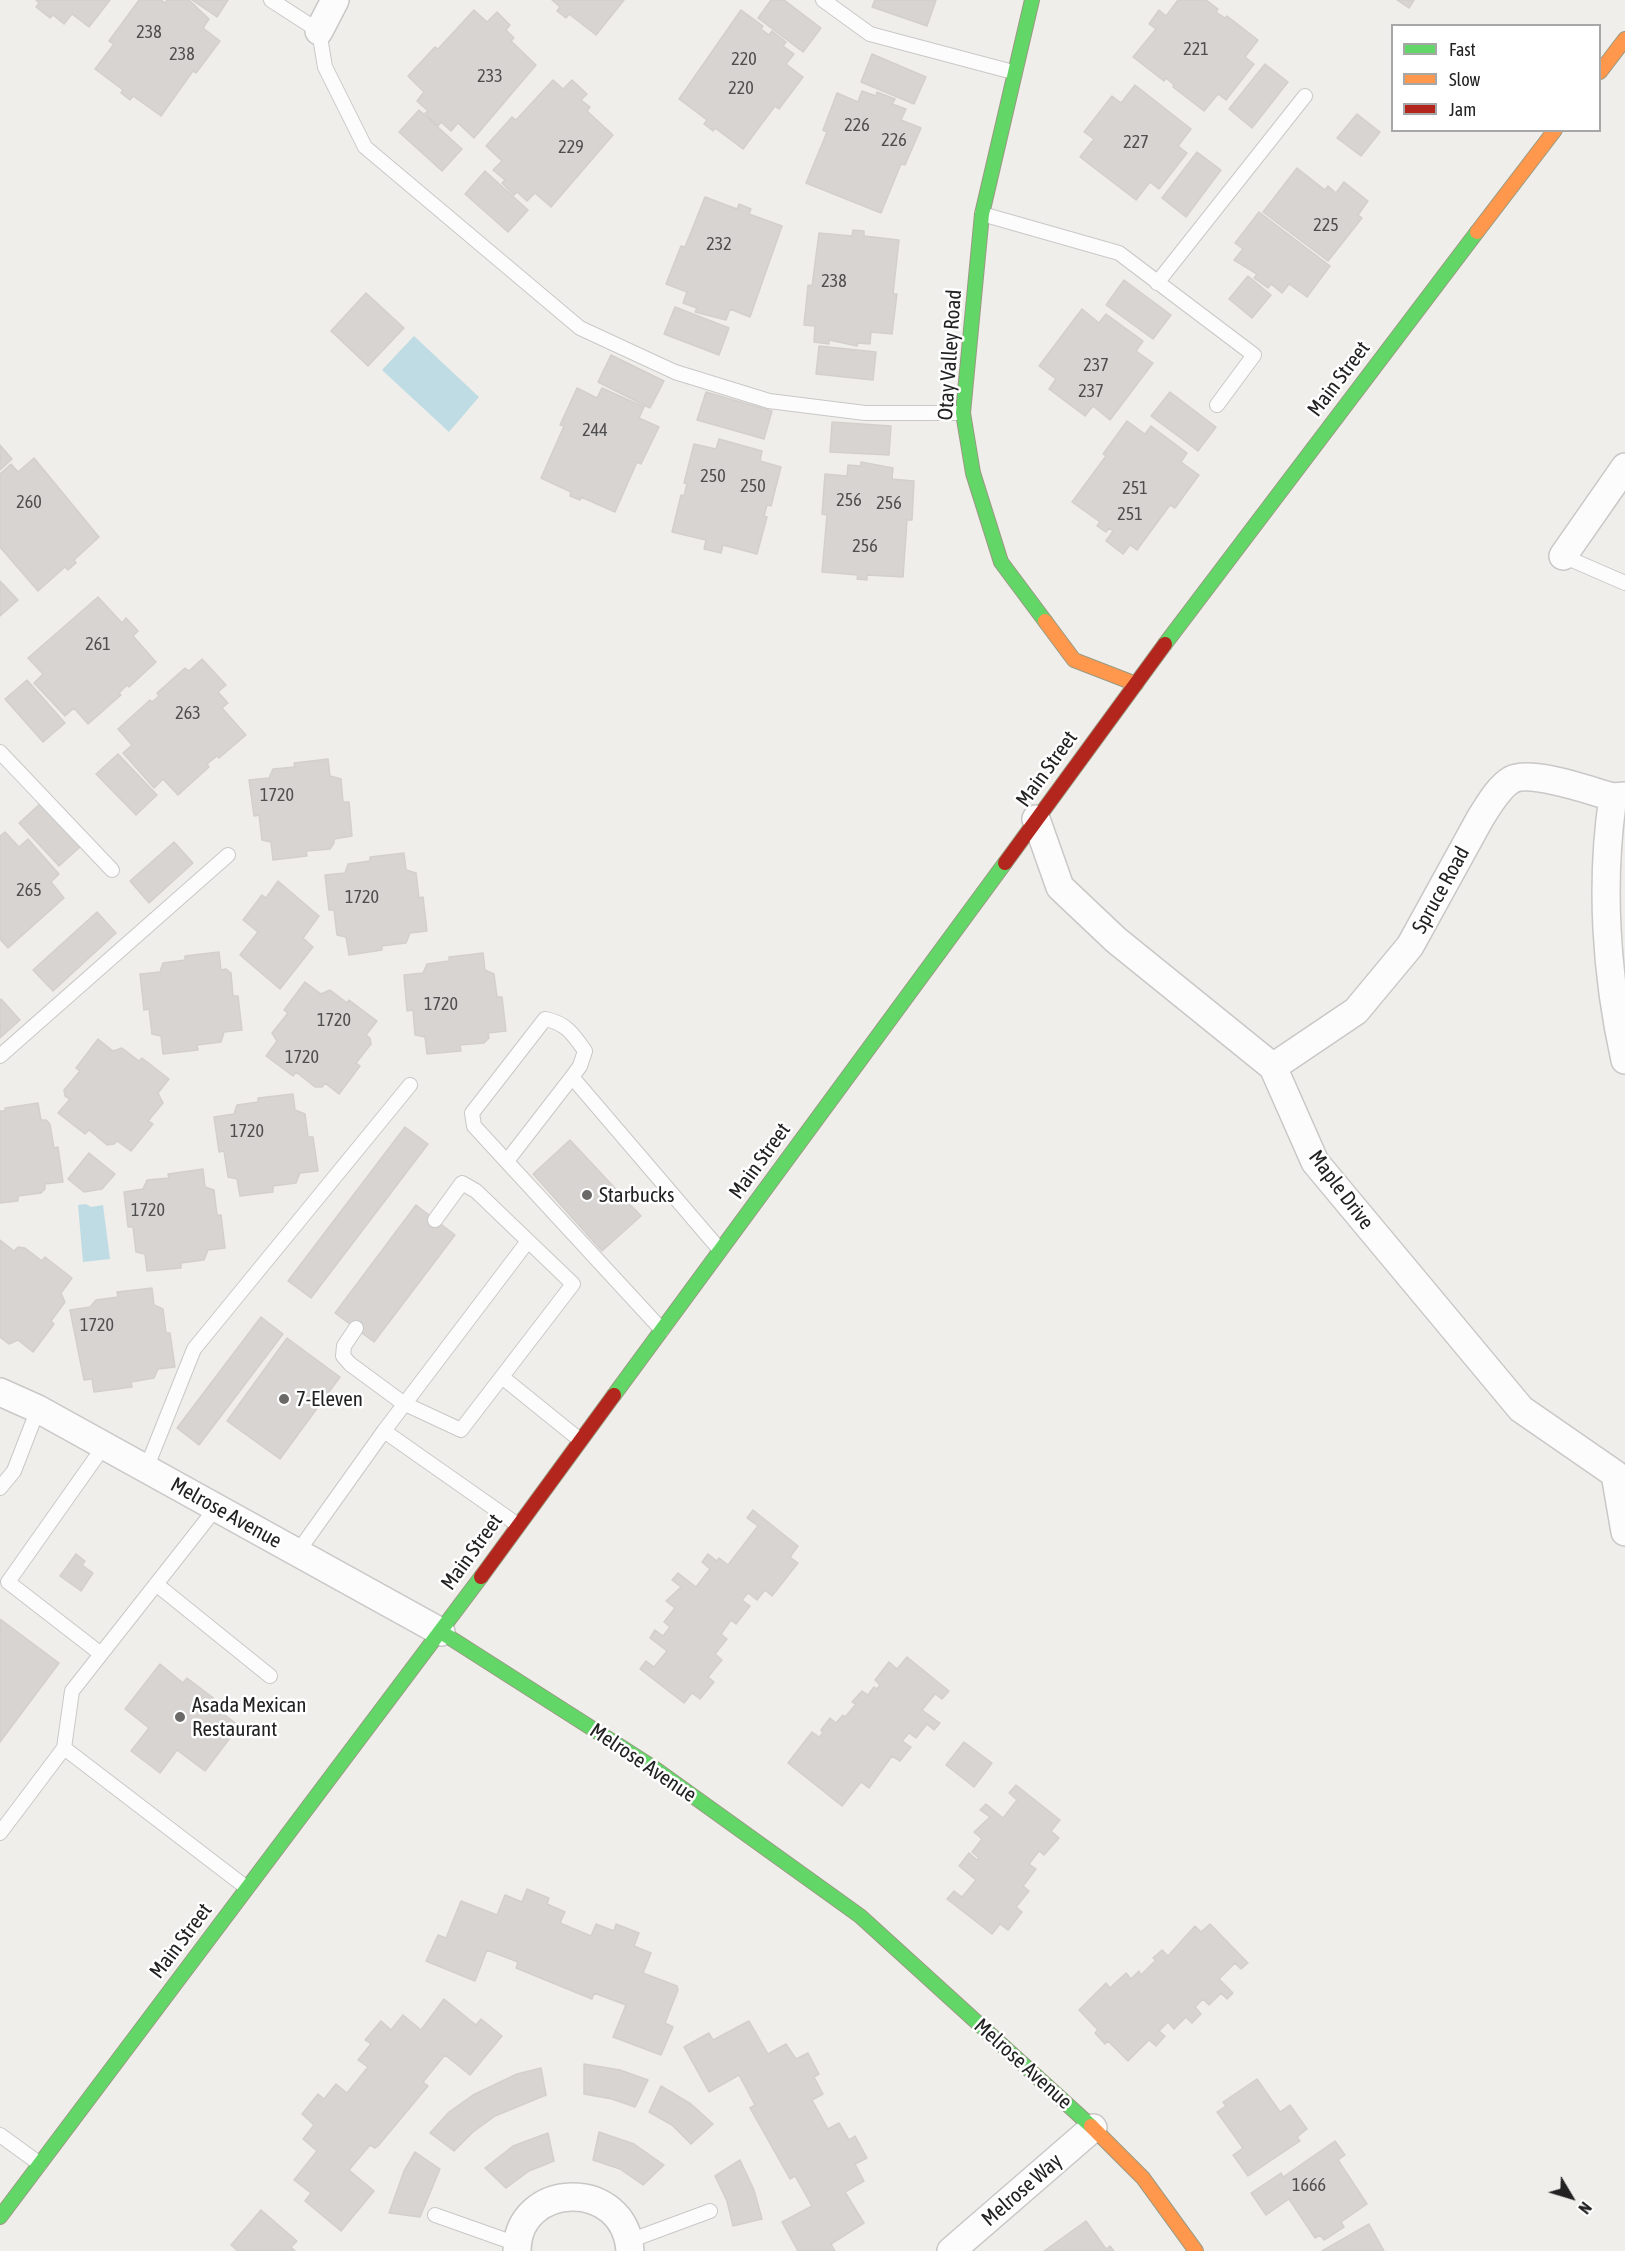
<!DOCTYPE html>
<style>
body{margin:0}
#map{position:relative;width:1625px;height:2251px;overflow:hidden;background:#f0eeeb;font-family:"Asap Condensed",sans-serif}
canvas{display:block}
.legend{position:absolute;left:1391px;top:24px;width:210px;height:108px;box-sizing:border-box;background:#fff;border:2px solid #a7a7a7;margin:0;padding:8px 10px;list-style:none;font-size:18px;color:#222}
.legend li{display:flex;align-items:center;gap:12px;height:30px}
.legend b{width:30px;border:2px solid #a7a7a7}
.north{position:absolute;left:1541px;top:2167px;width:60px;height:60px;-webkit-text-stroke:4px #fff;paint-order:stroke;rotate:128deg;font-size:16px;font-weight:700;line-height:24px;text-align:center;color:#222}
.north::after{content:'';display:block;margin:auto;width:21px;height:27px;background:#222;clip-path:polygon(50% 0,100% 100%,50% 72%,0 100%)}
</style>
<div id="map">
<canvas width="1625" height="2251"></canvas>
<ul class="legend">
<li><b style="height:8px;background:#63d668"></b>Fast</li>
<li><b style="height:8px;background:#ff974d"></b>Slow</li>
<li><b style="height:8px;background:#b3261e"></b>Jam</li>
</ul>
<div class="north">N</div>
</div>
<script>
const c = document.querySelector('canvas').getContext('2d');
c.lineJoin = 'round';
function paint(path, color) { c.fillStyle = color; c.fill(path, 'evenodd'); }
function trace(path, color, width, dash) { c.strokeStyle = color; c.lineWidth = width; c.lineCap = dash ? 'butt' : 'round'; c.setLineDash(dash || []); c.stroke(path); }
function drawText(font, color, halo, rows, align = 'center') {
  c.font = font + ' "Asap Condensed",sans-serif'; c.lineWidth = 5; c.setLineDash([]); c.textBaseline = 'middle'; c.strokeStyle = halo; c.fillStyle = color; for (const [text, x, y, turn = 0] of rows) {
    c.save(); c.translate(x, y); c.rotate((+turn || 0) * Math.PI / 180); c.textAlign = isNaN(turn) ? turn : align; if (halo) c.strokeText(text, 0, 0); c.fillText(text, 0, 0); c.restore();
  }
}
paint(new Path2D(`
 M414,336L479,397L449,432L382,370Z
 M86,1204L91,1207L103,1205L110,1259L83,1262L78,1205Z`), '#bfdbe3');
const building = new Path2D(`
 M36,0H110L89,27L72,14L64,24L53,15L50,18L36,7L39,3Z
 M139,0H161L165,3L167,0H189L209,19L203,28L220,41L196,73L193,71L161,116L133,96L130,100L121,93L123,90L95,69L114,44L109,41Z
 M192,0H228L217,17Z
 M552,0H624L596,35L569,14L566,18L557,11L560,7Z
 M771,0H784L821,28L803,52L758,18Z
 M875,0H936L927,26L872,7Z
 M1178,0H1206L1218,9L1216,12L1225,18L1227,16L1258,40L1245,57L1254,64L1226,100L1218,94L1204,111L1173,87L1174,85L1166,78L1164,81L1133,57L1156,29L1149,24L1159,10L1166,16Z
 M1397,0H1414L1409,8Z
 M474,10L487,22L497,12L510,25L506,30L514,38L511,41L536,65L474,138L458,123L451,131L441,122L438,126L425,113L428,111L417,101L424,92L408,76L435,47L438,49Z
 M741,10L763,26L761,29L769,35L772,31L786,42L783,46L794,54L786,64L803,77L779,109L775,106L743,149L715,128L713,131L704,124L707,120L679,99Z
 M872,54L926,77L914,104L861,82Z
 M1265,64L1288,82L1252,128L1229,109Z
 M553,80L563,89L572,80L587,94L581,100L590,107L587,111L613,135L551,207L535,193L527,201L517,192L514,195L502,183L505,180L493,170L502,161L486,146L512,117L516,120Z
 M1135,85L1191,129L1178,146L1187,153L1159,189L1150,182L1136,200L1080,157L1094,139L1084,132L1112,96L1121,103Z
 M862,91L876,96L877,92L895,99L892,104L906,109L901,120L921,128L905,165L901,164L881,213L806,183L827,132L823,130L837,93L858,102Z
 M419,110L462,149L442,171L399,132Z
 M1357,114L1380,132L1361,156L1337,138Z
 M1197,152L1221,170L1186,217L1162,198Z
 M1297,168L1325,190L1328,186L1336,193L1344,182L1368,201L1358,215L1362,218L1328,261L1263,212Z
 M485,171L528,210L508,232L465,194Z
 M705,197L737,209L739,204L751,209L749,214L782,226L750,317L730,309L726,320L695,312L697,308L683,303L687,292L666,284L681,246L685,247Z
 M1259,212L1330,266L1307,297L1289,284L1282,293L1271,284L1268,288L1254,278L1257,274L1234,260L1243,249L1235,243Z
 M853,230L864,231V236L899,240L893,294H897L892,334L871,332L870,344L858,343L857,346L829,340V344L814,342L815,326L804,325L808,285L812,286L819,233L852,236Z
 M1248,276L1271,295L1252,318L1229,299Z
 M1124,280L1171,315L1153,339L1106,305Z
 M366,293L404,328L368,366L331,331Z
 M675,307L729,328L719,355L664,334Z
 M1082,309L1099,323L1106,314L1143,341L1136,351L1153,363L1110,420L1093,406L1085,416L1049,389L1056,379L1039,366Z
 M819,346L876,352L873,380L816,374Z
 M611,355L664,381L650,408L598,382Z
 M577,388L597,398L602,388L644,407L639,418L659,427L641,464L637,462L615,512L581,497L580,500L570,496L571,492L541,478L564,426L560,425Z
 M706,392L772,411L764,439L697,420Z
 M1170,392L1216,427L1198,451L1151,416Z
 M1127,421L1145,434L1151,426L1187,453L1181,462L1199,475L1175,508L1170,505L1137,550L1130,545L1123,554L1106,541L1113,531L1109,528L1106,532L1097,526L1100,522L1072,502L1106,456L1103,454Z
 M832,422L891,426L889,455L830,452Z
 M719,439L762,451L760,461L781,467L771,506L767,505L764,516L767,517L757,554L723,545L721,553L704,549L706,540L672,532L681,495L684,496L687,484L684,483L694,444L716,449Z
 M0,445L12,459L0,470Z
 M34,458L99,537L74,560L76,563L68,570L65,567L38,591L0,547V474L11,464L18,472Z
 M861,462L893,468L892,479L914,481L912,520H907L903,577L867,575V580L857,579L858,575L822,572L827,515L822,514L825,474L847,476L848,465L861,466Z
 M0,581L18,600L0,616Z
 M98,597L122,623L126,618L138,631L133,636L156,662L129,687L127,685L119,693L121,695L88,724L74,708L65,716L34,683L43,674L28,658Z
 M202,659L226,685L218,692L228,703L222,708L246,735L219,758L217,756L207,764L209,767L178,795L163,779L154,788L123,753L132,745L118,729L150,700L152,702L159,696L157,693L185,668L189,671Z
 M27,680L65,723L43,742L5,699Z
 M118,754L157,795L136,815L96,774Z
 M328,759L330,776L341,779L343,802H349L352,836L334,839V843L330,849L306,851L307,856L273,860L271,842L262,840L259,815L254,816L249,780L269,778L273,769L295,767L294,763Z
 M41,803L81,846L59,866L19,823Z
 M5,832L19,847L28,839L59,874L51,882L64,898L8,948L0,939V836Z
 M174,842L193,863L149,903L130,881Z
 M404,853L406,870L416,873L419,898L423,897L427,931L410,933L406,943L382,946V950L349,955L346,937L337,935L334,910H329L325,875L345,873L348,864L370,861V857Z
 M278,881L319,916L303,938L313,947L280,989L240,955L258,932L243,920L262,895L266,898Z
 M97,912L116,933L53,991L33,970Z
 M219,952L221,970L226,969L231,973L233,996H238L242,1030L224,1032L221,1042L197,1045L198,1050L163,1054L161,1036L152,1034L149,1009L144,1010L140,974L160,972L163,963L185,960V956Z
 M483,953L485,970L494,974L497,997H502L506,1031L488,1033L489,1038L484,1043L460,1045L461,1051L427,1054L425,1037L415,1035L413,1010L407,1011L404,975L423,973L427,964L449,961V957Z
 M305,982L321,994L330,990L347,1003L349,1000L377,1021L366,1035L370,1038L371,1044L356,1063L360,1066L339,1094L325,1083L322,1087H315L296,1072L293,1076L266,1056L277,1041L272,1033L288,1013L284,1010Z
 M1,999L20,1020L0,1038V1000Z
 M98,1039L113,1051L122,1048L139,1061L142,1058L169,1079L158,1093L163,1103L148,1121L153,1124L131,1151L117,1141L114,1144L107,1145L89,1130L85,1134L58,1113L70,1099L65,1096L64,1090L80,1071L76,1068Z
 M293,1094L295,1110L305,1114L308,1137H313L318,1171L300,1173L296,1183L273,1186V1192L240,1196L237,1179L228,1177L224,1151L219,1152L214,1117L234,1114L237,1105L258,1102V1098Z
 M38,1103L41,1120H46L50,1124L54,1148L58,1147L63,1182L45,1184V1189L41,1193L18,1196V1201L0,1203V1111H5V1108Z
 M405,1127L428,1144L311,1298L288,1281Z
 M570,1140L641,1216L602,1251L533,1174Z
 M89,1153L115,1174L102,1189L84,1192L68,1179Z
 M203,1169L205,1187L214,1190L217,1215H221L225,1248L208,1250L204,1260L181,1263V1268L147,1271L145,1254L136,1252L133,1227H128L124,1192L143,1189L147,1180L169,1178L168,1174Z
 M416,1205L455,1235L374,1342L335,1313Z
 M0,1240L14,1251L18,1247L25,1248L42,1261L45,1257L72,1278L61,1293L65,1302L51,1321L54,1324L33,1352L18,1340L9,1344L0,1337Z
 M152,1288L154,1305L163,1309L166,1333H170L175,1367L158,1369L154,1378L131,1382L132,1387L94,1392L92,1379L84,1380L70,1310L90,1307L96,1300L118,1297L117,1292Z
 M261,1317L283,1334L199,1445L177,1428Z
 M287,1338L340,1377L280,1459L227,1421Z
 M753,1510L798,1546L790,1557L798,1563L772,1596L765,1590L757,1600L748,1593L742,1600L750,1606L736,1624L731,1620L721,1634L727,1639L715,1654L722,1660L708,1677L714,1682L700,1699L692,1693L684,1703L640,1669L646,1661L654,1667L667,1651L650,1638L655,1630L663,1636L670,1627L664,1622L675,1608L666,1601L681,1587L672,1580L678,1573L696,1587L710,1569L702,1562L708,1554L717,1561L719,1558L728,1565L758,1526L747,1518Z
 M76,1554L85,1561L82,1565L93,1573L81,1591L60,1576Z
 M0,1619L59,1663L0,1742Z
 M907,1657L949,1691L942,1699L935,1694L922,1710L940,1723L934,1730L927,1724L916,1738L909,1733L902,1741L911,1747L900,1761L892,1756L869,1788L861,1782L842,1806L788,1763L812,1732L819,1737L823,1733L821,1730L830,1718L836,1723L843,1715L845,1717L856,1704L852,1702L862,1691L868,1695L874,1687L877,1689L880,1685L875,1680L889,1662L897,1669Z
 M160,1664L183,1683L187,1678L216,1700L212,1705L239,1726L205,1771L177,1750L160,1773L131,1751L149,1728L125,1709Z
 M964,1742L992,1763L974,1787L946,1765Z
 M1016,1785L1060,1820L1051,1831L1059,1838L1044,1855L1039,1851L1029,1864L1036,1869L1023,1886L1029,1891L1016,1907L1022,1912L1008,1930L1000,1924L992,1934L947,1899L954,1891L962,1897L976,1880L959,1866L969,1853L977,1860L979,1858L972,1852L982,1839L974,1832L990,1817L980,1810L986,1804L1003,1818L1017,1800L1009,1793Z
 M527,1889L549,1898L547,1904L565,1912L560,1923L591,1936L596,1924L614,1931L616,1924L639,1933L634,1946L651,1953L643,1973L677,1986L678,1990L665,2023L673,2027L661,2055L613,2037L626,2005L594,1993L592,1999L516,1968L518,1962L487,1950L475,1981L426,1961L438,1935L446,1938L461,1901L497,1915L505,1895L522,1902Z
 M1210,1924L1248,1963L1241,1969L1235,1963L1219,1979L1233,1993L1227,1999L1221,1993L1209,2005L1203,1999L1195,2007L1201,2014L1192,2023L1186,2017L1174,2029L1168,2022L1159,2031L1165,2036L1156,2046L1149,2040L1128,2061L1108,2041L1105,2044L1095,2033L1098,2030L1079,2010L1106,1983L1110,1988L1126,1973L1131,1979L1139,1971L1141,1975L1156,1960L1153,1958L1162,1950L1168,1956L1195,1926L1201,1932Z
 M444,1999L476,2025L481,2019L502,2036L470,2075L445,2055L423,2082L428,2086L378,2146L375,2148L370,2145L349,2170L374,2191L341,2231L305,2201L311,2193L294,2180L317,2151L303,2139L314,2125L302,2114L318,2094L324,2099L336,2084L347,2093L368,2067L358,2060L371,2044L365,2040L381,2021L391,2030L403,2015L421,2030Z
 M749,2021L768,2054L786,2044L796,2059L808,2053L819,2074L814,2077L823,2094L812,2100L828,2129L839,2123L849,2140L855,2136L867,2158L855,2164L864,2181L845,2192L864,2223L831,2244L835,2251H798L782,2222L812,2206L795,2176L790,2179L750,2108L755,2105L739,2075L709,2092L684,2047L709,2033L713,2040Z
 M584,2064L620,2070L648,2080L635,2107L612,2099L584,2094Z
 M541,2068L546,2095L495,2116L473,2132L454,2151L430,2133L449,2112L473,2095L517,2074Z
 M1257,2079L1280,2112L1290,2105L1307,2129L1297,2137L1300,2141L1248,2176L1233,2155L1243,2148L1217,2112L1226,2106L1223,2102Z
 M661,2086L691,2104L713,2124L691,2144L672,2125L649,2112Z
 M599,2132L634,2144L664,2165L643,2185L620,2169L593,2160Z
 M548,2133L554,2161L529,2171L506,2188L485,2168L513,2146Z
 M1335,2141L1345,2155L1338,2160L1367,2204L1341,2222L1344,2227L1324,2240L1320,2235L1315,2238L1289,2199L1266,2215L1251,2193L1281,2173L1283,2177Z
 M415,2152L440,2169L420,2217L389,2213L404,2171Z
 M740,2160L754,2190L762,2219L733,2226L727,2201L715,2176Z
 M261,2210L297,2241L291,2247L295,2251H238L231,2245Z
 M1086,2221L1106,2249L1110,2246L1114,2251H1044Z
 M1369,2224L1384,2251H1322Z`);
paint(building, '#d7d4d2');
trace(building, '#d3d0cc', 1.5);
const lane = new Path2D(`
 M271,0L319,31L325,67L365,147L580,328L675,372L769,401L865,413H963
 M823,0L870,34L1013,72
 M982,214L1119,253L1254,355L1217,405
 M1157,283L1305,96
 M1563,556L1625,583
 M0,752L112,870
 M0,1056L228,855
 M572,1077L580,1066L585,1051C573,1034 566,1023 545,1019L472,1113L474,1126L662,1330
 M507,1161L572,1077L720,1250
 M356,1328L344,1346L343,1356L350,1364L403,1403L461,1430L573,1284L476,1191L462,1183L435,1220
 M502,1377L580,1440
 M384,1431L528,1241
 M146,1469L194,1349L410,1085
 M0,1488L14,1471L38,1409
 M297,1553L384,1431L518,1525
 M156,1584L270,1676
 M101,1654L8,1582L104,1446
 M64,1748L247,1888
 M0,1833L64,1748L72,1691L216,1508
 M0,2135L40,2164
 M435,2215L517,2244
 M629,2241L710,2211`);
const street = new Path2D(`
 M319,31L335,0
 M1563,556L1625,467
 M1613,797C1600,883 1606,975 1625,1060
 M1036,819L1060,887L1116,940L1273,1067L1315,1162L1521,1409L1615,1474L1625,1532
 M1273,1067L1356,1011L1410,946L1481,817C1489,805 1498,788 1511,780C1531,769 1590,791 1613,797L1625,796
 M0,1392L38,1409L441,1632
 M517,2251C517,2181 625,2177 630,2251
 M951,2251L1093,2128`);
const fast = new Path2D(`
 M1032,0L982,214L963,413L973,473L1001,562L1045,621
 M1165,644L1477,232
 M614,1395L1005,863
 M441,1632L654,1768L860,1916L1091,2126
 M0,2217L481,1577`);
const slow = new Path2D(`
 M1600,72L1625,39
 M1477,232L1555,130
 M1045,621L1074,660L1136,684
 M1091,2126L1143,2178L1196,2251`);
const jam = new Path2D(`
 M1005,863L1165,644
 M481,1577L614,1395`);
trace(lane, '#c9c8c7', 16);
trace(street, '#c9c8c7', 30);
trace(fast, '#999a82', 16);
trace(slow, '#999a82', 16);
trace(jam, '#999a82', 16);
trace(lane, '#fdfcfc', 14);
trace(street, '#fdfcfc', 27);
trace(fast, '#63d668', 14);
trace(slow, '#ff974d', 14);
trace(jam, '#b3261e', 14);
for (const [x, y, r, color] of [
 [587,1195,6,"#6a6968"],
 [284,1399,6,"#6a6968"],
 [180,1717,6,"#6a6968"]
]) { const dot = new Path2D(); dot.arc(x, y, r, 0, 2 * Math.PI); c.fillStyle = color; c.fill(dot); trace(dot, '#fff', 2); }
drawText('18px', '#4f4e4e', null, [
 ["238",149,32],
 ["221",1196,49],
 ["238",182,54],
 ["220",744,59],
 ["233",490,76],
 ["220",741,88],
 ["226",857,125],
 ["226",894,140],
 ["227",1136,142],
 ["229",571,147],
 ["225",1326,225],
 ["232",719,244],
 ["238",834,281],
 ["237",1096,365],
 ["237",1091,391],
 ["244",595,430],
 ["250",713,476],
 ["250",753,486],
 ["251",1135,488],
 ["256",849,500],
 ["260",29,502],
 ["256",889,503],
 ["251",1130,514],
 ["256",865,546],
 ["261",98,644],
 ["263",188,713],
 ["1720",277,795],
 ["265",29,890],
 ["1720",362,897],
 ["1720",441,1004],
 ["1720",334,1020],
 ["1720",302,1057],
 ["1720",247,1131],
 ["1720",148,1210],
 ["1720",97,1325],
 ["1666",1309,2185]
]);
drawText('21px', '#222', '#fff', [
 ["Otay Valley Road",950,355,-86],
 ["Main Street",1339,379,-53],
 ["Main Street",1047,769,-54],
 ["Spruce Road",1441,890,-61],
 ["Main Street",760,1161,-54],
 ["Maple Drive",1341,1190,53],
 ["Melrose Avenue",226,1513,29],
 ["Main Street",472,1552,-54],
 ["Melrose Avenue",643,1763,34],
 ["Main Street",181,1941,-53],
 ["Melrose Avenue",1023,2064,42],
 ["Melrose Way",1022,2190,-41]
]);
drawText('21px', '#222', '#fff', [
 ["Starbucks",599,1195],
 ["7-Eleven",296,1399],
 ["Asada Mexican",192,1705],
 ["Restaurant",192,1729]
], 'left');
</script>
